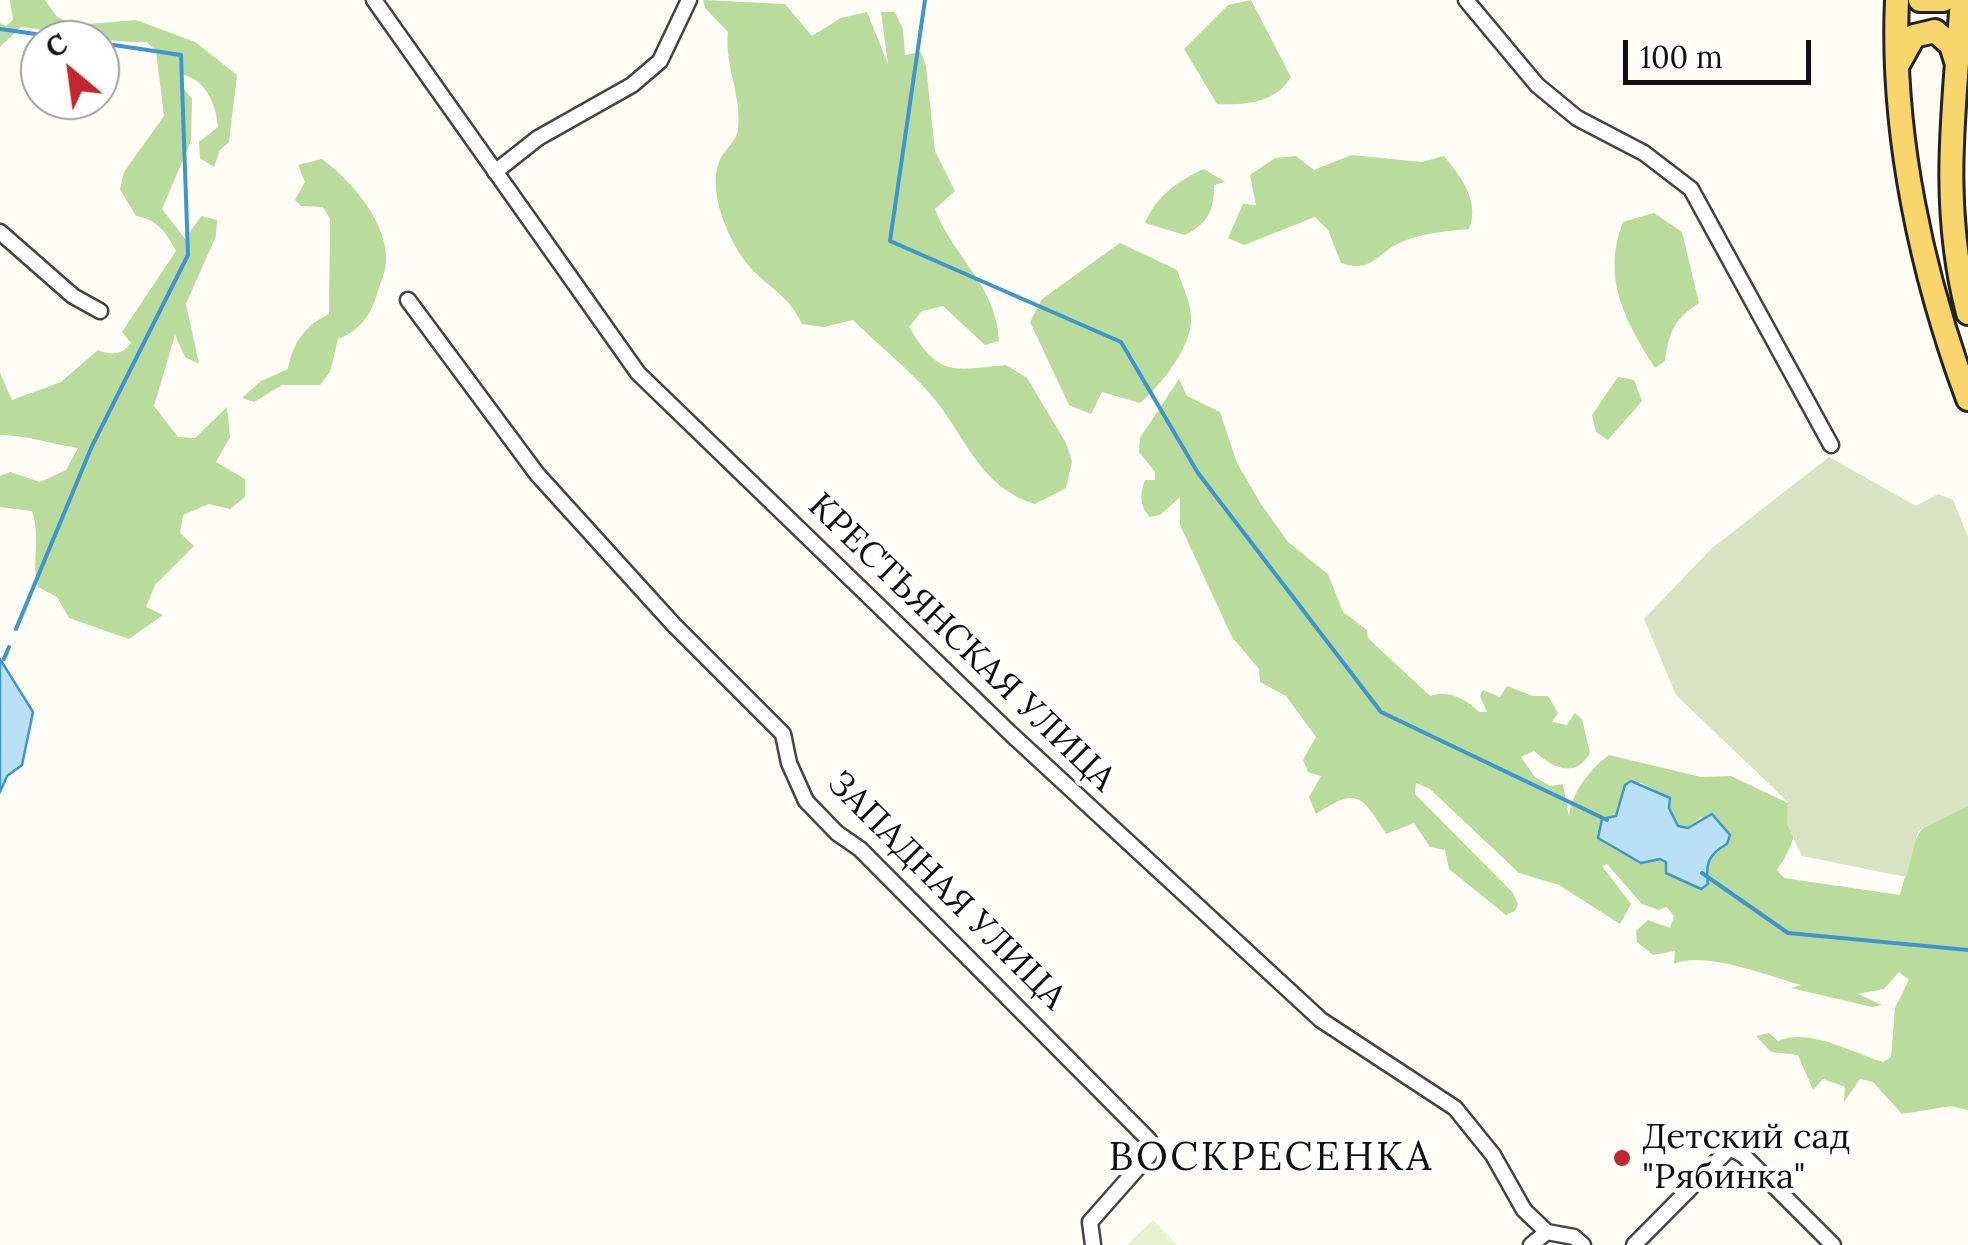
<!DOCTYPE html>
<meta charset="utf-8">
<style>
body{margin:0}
#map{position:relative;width:1968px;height:1245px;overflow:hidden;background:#fffdf5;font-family:Lora,serif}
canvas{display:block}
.north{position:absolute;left:20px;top:20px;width:100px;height:100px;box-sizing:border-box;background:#fff;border:2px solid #a0a0a0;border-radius:50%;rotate:331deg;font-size:28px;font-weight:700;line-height:40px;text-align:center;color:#111}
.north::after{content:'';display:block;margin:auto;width:35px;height:45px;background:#c4262e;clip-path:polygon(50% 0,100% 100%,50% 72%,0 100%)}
.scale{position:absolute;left:1623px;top:40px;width:188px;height:45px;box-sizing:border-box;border:5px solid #111;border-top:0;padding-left:12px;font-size:30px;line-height:35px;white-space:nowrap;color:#111;-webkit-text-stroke:8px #fff;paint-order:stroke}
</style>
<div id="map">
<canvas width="1968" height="1245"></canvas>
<div class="north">С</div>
<div class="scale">100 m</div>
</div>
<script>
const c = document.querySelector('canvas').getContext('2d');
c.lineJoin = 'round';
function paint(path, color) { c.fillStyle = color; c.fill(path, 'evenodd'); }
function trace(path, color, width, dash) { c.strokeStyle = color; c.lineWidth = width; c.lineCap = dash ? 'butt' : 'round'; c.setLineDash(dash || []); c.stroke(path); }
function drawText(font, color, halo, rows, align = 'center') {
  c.font = font + ' Lora,serif'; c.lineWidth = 10; c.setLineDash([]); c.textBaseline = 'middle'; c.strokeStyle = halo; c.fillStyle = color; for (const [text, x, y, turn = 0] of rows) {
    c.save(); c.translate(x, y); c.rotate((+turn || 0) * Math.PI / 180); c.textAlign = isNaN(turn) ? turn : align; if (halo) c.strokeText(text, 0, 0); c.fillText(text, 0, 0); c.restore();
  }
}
paint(new Path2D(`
 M10,0H45L57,17L75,25L136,20L195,42L237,75L229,142L220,150L214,167L200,158L199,142L218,127C216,103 205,78 180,74V84L192,99L191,141L162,209L185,239L201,216L217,220L216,236L186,304L199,364L185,357L175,335L154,406L178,437L195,438L227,407L230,437L216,462L245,479V497L230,509L209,504L183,515L180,533L194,546L155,585L146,607L163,615L129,639L69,618L57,597L38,587C31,561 41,538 32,511L0,507V476L10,472L40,482L66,470L78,448C50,444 28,435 0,435V373L12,400L61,382L98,350C111,355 121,356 131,343L122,332L176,251C167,233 157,219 136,216L120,189L124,172L164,116L156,51L147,42C100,43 69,32 21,27L0,47V23L6,26L13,20Z
 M703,0L785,4L812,36L841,18L867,12L888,64L881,12H895L903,29L905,55L921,52L926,66L935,151L955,191L935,209C952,256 997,286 999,341L985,345L943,306L922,311L909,327C940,378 952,370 1006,365L1027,378L1066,443L1072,462L1066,488L1035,504C982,488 968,442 936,401C915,374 879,346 853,320L824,327L802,324C787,291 761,285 742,257C726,234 708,189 719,162C723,150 737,142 738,129C742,95 724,64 728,32L705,8Z
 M1251,0L1291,77C1275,103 1247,105 1217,104L1184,49L1228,5Z
 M1351,155L1422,162L1444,156C1461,177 1480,201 1469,229C1447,231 1424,233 1404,241C1377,251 1374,274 1341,263L1328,230L1315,217L1244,245L1228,238L1243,204L1256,205L1250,175L1275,158L1296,156L1314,170Z
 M322,159C351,180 389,224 386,263C385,273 380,284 377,294C371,315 359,331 338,339L330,372L320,385H282L254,402L242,398L261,381L288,369C293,343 305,325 329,314L330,219L323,207L301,206L295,200L305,182L298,165Z
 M1204,169L1225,182L1214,185C1214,211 1208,223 1185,235L1145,223C1156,196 1179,180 1204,169Z
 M1654,213L1682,232L1699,303C1674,319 1669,332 1665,361L1655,368C1625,321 1601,277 1623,222Z
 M1120,243L1177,270C1182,284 1190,301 1191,316C1194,344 1160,387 1140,403L1102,392L1091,414L1069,405L1030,322L1042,299Z
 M1618,377L1634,380L1642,401L1608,440L1596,432L1592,415Z
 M1179,379L1187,396L1220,412L1237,463L1261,504L1288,542L1328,574L1343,612L1367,630L1368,638L1430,696C1449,690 1466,699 1479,712H1487L1480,696L1483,690L1500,697L1507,686L1533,696H1548L1558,713L1552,722L1567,725L1575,713L1582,719L1590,753C1575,779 1553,768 1534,751L1521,757L1535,777L1550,786L1563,784L1569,817C1571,793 1589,770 1609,755L1701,777L1731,776L1794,806C1798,831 1792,849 1777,870L1784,878L1900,895C1919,833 1906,831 1968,798V1110L1951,1106L1902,1114L1873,1082L1860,1079L1844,1102L1845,1087L1823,1079L1813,1090L1798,1055L1771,1052L1756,1036L1769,1033L1778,1041C1808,1027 1853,1053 1883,1062L1891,1057L1895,1008L1909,980L1899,972L1884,989L1858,994L1882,1005L1872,1007L1791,988L1801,985C1769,976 1703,950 1674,964L1675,951L1653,955L1637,942L1636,931L1648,920L1670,928L1674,916L1667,907L1658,910L1642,904L1607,864L1602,866L1631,904L1620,924L1559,885L1519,873L1430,789L1416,783L1415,794L1513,893L1518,904L1515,911L1506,915L1449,869L1445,850L1430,847L1414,823L1386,834C1361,793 1356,788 1316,814L1309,797L1321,776L1308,772L1303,760L1316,737L1286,696L1260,682L1259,669L1232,637L1180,525V497L1160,515L1150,517C1139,505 1140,495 1145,480H1155V472L1139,452L1140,438ZM1641,783L1670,798L1668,807L1678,826L1688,828L1701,817L1727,844C1709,854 1705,863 1708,884L1660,858L1640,863L1602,819L1615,816L1625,785Z`), '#b9dc9c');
paint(new Path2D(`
 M1829,457L1916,506L1938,494L1953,500L1968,537V806L1918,831L1906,877L1802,856L1787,824L1788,802L1676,695L1644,619L1711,549Z`), '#d9e3c4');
paint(new Path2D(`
 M1153,1220L1177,1245H1127Z`), '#e6f2cf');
const water = new Path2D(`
 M0,659L33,712L22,765L7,776L0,792Z
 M1631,781L1670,798L1669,808L1678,826L1688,828L1712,814L1730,835L1727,844C1709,854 1705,863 1708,884L1701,889L1666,873V862L1660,859L1641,863L1598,838L1602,819L1616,816L1625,785Z`);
paint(water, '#b9e0f7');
trace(water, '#3f96cf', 2.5);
trace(new Path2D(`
 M925,0L890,241L1121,342L1198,473L1381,712L1607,820
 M0,29L78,40
 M16,629L92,446L188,255L181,55L100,43
 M4,659L9,647
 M1702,873L1788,933L1968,950`), '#3f96cf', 4);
const street = new Path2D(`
 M374,0L638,373L1010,733L1321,1020L1455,1108L1493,1155L1524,1210L1547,1232L1574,1237L1583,1245
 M1466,0L1537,85L1577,118L1644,153L1691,189L1831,445
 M495,172L538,138L632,85L660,61L689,0
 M0,232L73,296L100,311
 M408,300L537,474L674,625L783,734L789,763L806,801L837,833L860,849L1149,1140L1150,1154L1090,1222L1093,1245
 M1531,1245L1547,1232
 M1634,1245L1730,1148L1743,1155L1833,1245`);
const primary = new Path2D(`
 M1897,0C1891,133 1922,275 1968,399
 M1920,0H1943
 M1962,0C1954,109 1940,205 1968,313
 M1899,63L1914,36L1935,31L1951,45L1956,61`);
trace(street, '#444', 19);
trace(primary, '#222', 28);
trace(street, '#fff', 14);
trace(primary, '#f9d66b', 22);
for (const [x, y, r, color] of [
 [1622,1158,10,"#c4262e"]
]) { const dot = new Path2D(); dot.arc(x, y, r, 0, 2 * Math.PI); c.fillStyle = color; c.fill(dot); trace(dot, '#fff', 4); }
drawText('35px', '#111', '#fff', [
 ["КРЕСТЬЯНСКАЯ УЛИЦА",961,643,44],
 ["ЗАПАДНАЯ УЛИЦА",946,891,45]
]);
drawText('35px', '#111', '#fff', [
 ["Детский сад",1642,1138],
 ["\"Рябинка\"",1642,1178]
], 'left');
c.letterSpacing = '2.5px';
drawText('40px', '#111', '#fff', [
 ["ВОСКРЕСЕНКА",1271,1159]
]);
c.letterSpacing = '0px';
</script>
